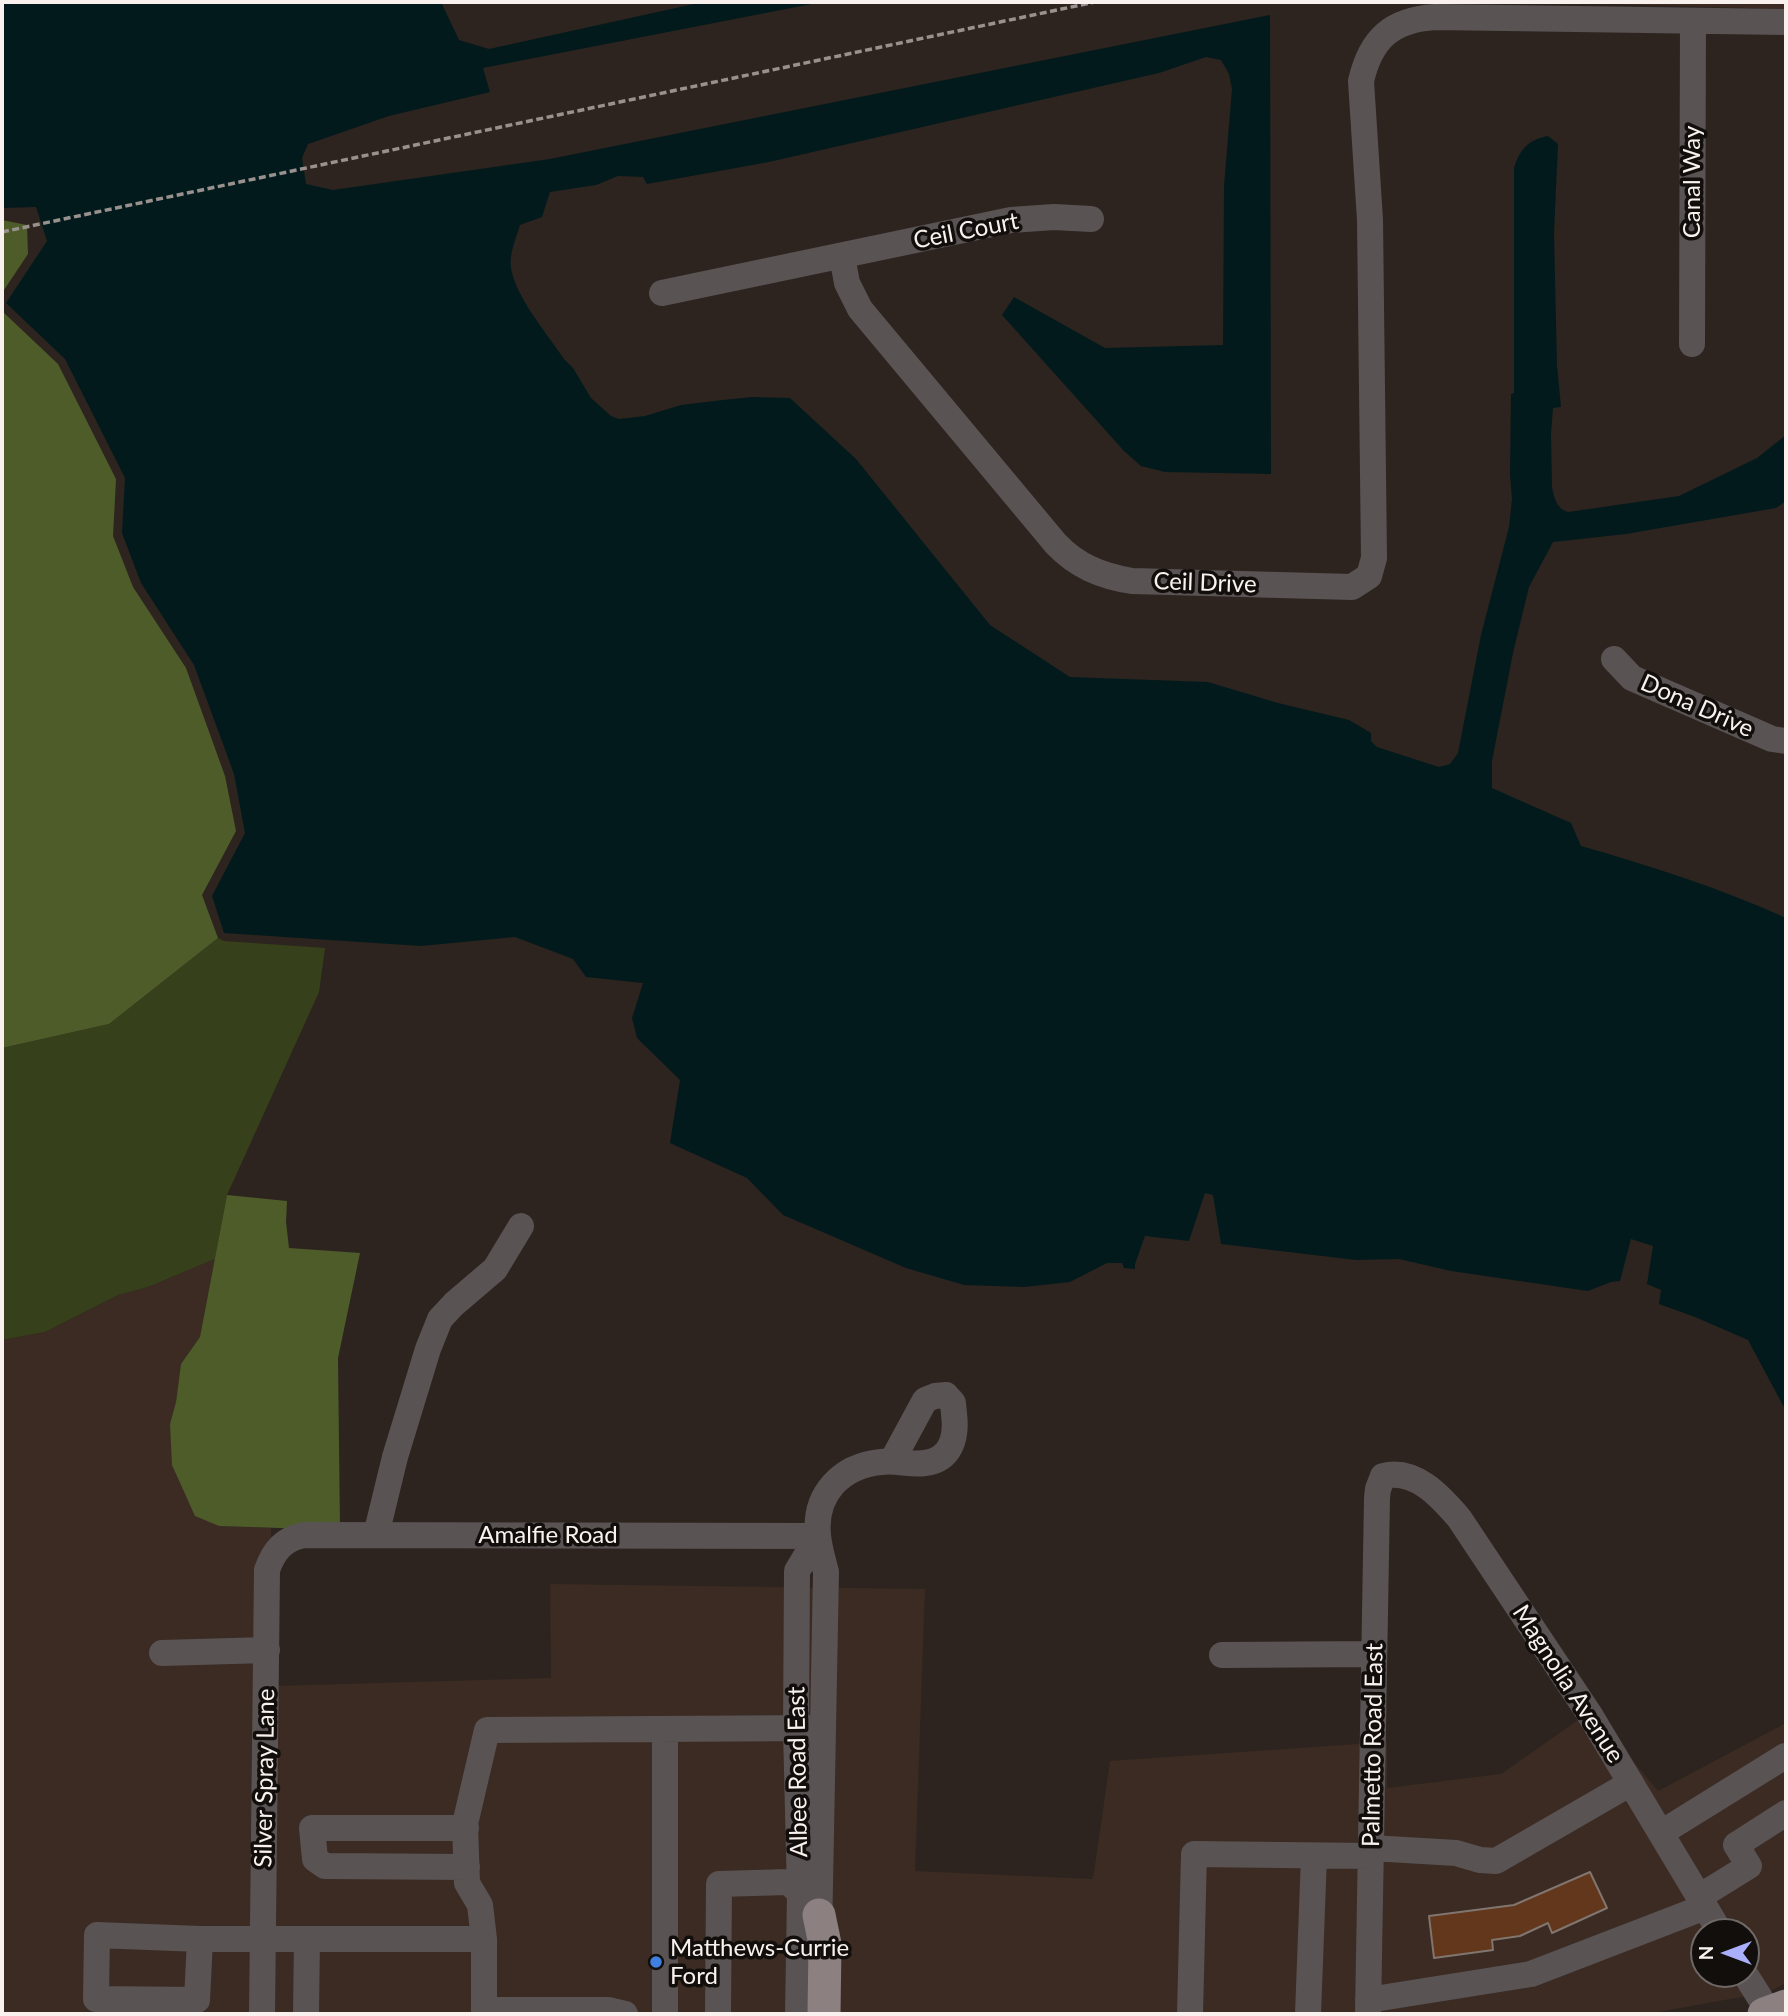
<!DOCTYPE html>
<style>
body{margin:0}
#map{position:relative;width:1788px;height:2016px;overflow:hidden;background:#2d241f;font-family:Lato,sans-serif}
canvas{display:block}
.frame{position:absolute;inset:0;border:4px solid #f8f1ee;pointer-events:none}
.north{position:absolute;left:1690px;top:1918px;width:70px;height:70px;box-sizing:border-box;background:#120e0c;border:2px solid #6e6966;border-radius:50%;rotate:270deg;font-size:19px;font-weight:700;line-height:28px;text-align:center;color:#f8f1ee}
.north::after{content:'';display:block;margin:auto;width:24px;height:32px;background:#aaaffb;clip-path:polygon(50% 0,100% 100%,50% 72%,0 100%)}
</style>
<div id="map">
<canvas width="1788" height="2016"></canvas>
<div class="frame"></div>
<div class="north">N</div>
</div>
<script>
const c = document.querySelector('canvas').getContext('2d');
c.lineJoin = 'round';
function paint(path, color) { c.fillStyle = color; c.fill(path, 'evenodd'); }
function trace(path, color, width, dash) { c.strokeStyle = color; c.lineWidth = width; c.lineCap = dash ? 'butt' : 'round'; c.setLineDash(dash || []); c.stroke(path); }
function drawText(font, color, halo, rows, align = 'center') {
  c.font = font + ' Lato,sans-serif'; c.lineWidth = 7; c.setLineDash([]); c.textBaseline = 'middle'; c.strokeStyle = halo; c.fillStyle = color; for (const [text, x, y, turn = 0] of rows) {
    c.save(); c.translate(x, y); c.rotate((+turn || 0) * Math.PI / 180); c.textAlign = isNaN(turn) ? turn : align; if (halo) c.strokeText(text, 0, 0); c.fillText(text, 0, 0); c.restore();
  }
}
paint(new Path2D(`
 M1536,2H1786V9Z
 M215,1259L200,1337L181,1364L176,1402L170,1424L219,1526L271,1528L273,1686L551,1678L550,1584L925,1589L915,1871L1093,1879L1110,1761L1387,1742V1788L1501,1774L1591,1711L1658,1791L1786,1723V1983L1769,1992L1647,2014H2V1340L45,1332L118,1295L148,1287ZM1704,1932H1746V1974H1704Z`), '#3b2b23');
paint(new Path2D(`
 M218,938L224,941L325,948L319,992L227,1195L215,1259L148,1287L118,1295L45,1332L2,1340V1048L109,1024Z`), '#36401a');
paint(new Path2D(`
 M2,220L27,225L28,254L2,293Z
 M2,311L58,364L116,479L113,536L133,587L186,668L225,776L236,831L202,895L218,938L109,1024L2,1048Z
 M227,1195L287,1201L286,1222L289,1248L360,1253L338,1358L340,1530L219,1526L195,1516L172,1465L170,1424L176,1402L181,1364L200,1337Z`), '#4e5c2a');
paint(new Path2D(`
 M2,2H441L459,40L489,49L703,2H822L483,68L490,92L389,116L308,144L302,158L306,184L333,190L550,159L1270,15L1271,474L1165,472L1141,466L1124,451L1002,315L1014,297L1105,348L1223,345L1224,186L1232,89L1229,74L1221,60L1206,57L1159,73L769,162L647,184L643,177L618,176L596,185L550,192L542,217L520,225C516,238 509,254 511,268C515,296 548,335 564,359L573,368L591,398L611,416L619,419L645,416L681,405L723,400L752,397L790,398L856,459L990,625L1070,677L1208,682L1278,703L1349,720L1371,733V741L1377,747L1439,767L1450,764L1458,753L1481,635L1509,527L1512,499L1510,475L1511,394L1514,393V168C1520,149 1528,140 1548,136L1558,144L1554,233L1557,365L1561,407L1553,408L1551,434L1552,487C1554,498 1557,509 1568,512L1679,496L1757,458L1786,435V501L1776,508L1626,534L1553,542L1529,587L1513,653L1492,761V788L1571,823L1581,846C1651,866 1720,888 1786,918V1411L1748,1340L1695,1317L1659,1304L1661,1290L1647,1284L1653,1246L1631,1239L1620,1281L1611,1282L1588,1291L1451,1271L1399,1259L1356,1260L1221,1244L1213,1195L1205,1193L1189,1241L1145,1236L1135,1264V1269L1124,1268L1122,1263H1107L1070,1282L1024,1287L964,1285L906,1268L783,1215L747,1178L670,1143L680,1080L637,1038L632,1018L643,983L586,977L573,959L515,937L421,946L224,933L212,896L245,833L234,774L194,665L141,583L122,533L125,478L65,359L6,303L47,241L36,207L2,208Z`), '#031a1c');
const building = new Path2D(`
 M1590,1872L1607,1908L1552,1933L1548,1923L1520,1936L1492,1940L1493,1950L1434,1958L1429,1916L1514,1905Z`);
paint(building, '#63371c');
trace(building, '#80756f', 2);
trace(new Path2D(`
 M2,232L1095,2`), '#99918d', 3.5, [7, 3.5]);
trace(new Path2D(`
 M842,256L847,283L860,309L1056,544C1077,566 1101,576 1132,581L1352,587L1369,576L1374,558L1370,220L1361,81C1371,38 1392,20 1435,17L1786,22
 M662,293L1011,220L1054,217L1091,219
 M1692,344L1693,21
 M1614,659L1632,678L1772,739L1786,741
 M376,1535L395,1457L428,1349L440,1319L454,1304L495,1269L521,1226
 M162,1653L267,1650
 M1222,1655L1374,1654
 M466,1828H312L315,1859L325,1866L467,1867
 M1661,1833L1785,1756L1786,1758
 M1371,1848L1456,1853L1480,1860L1496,1861L1631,1783
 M1699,1897L1749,1866L1736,1845L1786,1813
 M819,1936L826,1572C823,1560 819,1547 818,1535C814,1494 841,1466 881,1462C896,1460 910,1465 925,1463C951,1460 957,1437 954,1414C954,1413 953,1404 953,1403C951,1400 948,1398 946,1395L935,1396L925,1400L892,1461
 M200,1939L97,1935L96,1999L197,2000L200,1939H484V2014
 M484,1939L480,1905L467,1883L465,1824L487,1730L822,1728
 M1745,1974L1770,2014
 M1368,2000L1531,1974L1705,1907
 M484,2010H608L625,2014
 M262,2014L267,1570C274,1550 284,1539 304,1535L818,1536
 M306,2014L307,1939
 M665,2014V1729
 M718,2014L719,1884L789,1882L809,1903
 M798,2014L800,1894L796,1729L797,1571L818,1536
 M1190,2014L1194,1854L1370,1856
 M1308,2014L1314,1856
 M1368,2014L1377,1498L1378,1489L1383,1476C1415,1468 1440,1496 1459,1518L1590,1715L1720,1932`), '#595354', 26);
trace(new Path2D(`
 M819,1915L825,1944L824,2014
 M1764,2014L1786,2006`), '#8c8081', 33);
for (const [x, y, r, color] of [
 [656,1962,7,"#3f7fe0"]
]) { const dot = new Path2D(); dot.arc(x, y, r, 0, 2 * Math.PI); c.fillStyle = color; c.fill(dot); trace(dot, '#120e0c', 2.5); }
drawText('24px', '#f8f1ee', '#120e0c', [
 ["Canal Way",1692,182,-90],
 ["Ceil Court",966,231,-11],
 ["Ceil Drive",1205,583,2],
 ["Dona Drive",1697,706,24],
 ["Amalfie Road",548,1535],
 ["Magnolia Avenue",1568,1684,57],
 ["Palmetto Road East",1373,1745,-89],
 ["Albee Road East",798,1772,-91],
 ["Silver Spray Lane",265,1778,-89]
]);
drawText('24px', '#f8f1ee', '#120e0c', [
 ["Matthews-Currie",670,1948],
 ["Ford",670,1976]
], 'left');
</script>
